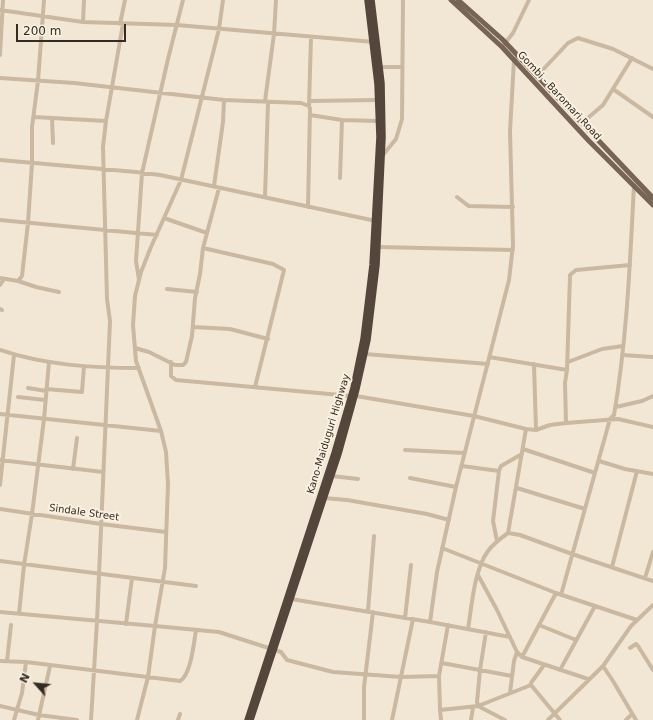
<!DOCTYPE html>
<style>
body{margin:0}
#map{position:relative;width:653px;height:720px;overflow:hidden;background:#f2e7d5;font-family:"DejaVu Sans",sans-serif}
canvas{display:block}
.north{position:absolute;left:16px;top:664px;width:40px;height:40px;-webkit-text-stroke:3px #faf1e1;paint-order:stroke;rotate:297deg;font-size:11px;font-weight:700;line-height:16px;text-align:center;color:#342b24}
.north::after{content:'';display:block;margin:auto;width:14px;height:18px;background:#342b24;clip-path:polygon(50% 0,100% 100%,50% 72%,0 100%)}
.scale{position:absolute;left:16px;top:24px;width:110px;height:18px;box-sizing:border-box;border:2px solid #342b24;border-top:0;padding-left:5px;font-size:12px;line-height:14px;white-space:nowrap;color:#342b24;-webkit-text-stroke:3px #faf1e1;paint-order:stroke}
</style>
<div id="map">
<canvas width="653" height="720"></canvas>
<div class="north">N</div>
<div class="scale">200 m</div>
</div>
<script>
const c = document.querySelector('canvas').getContext('2d');
c.lineJoin = 'round';
function trace(path, color, width, dash) { c.strokeStyle = color; c.lineWidth = width; c.lineCap = dash ? 'butt' : 'round'; c.setLineDash(dash || []); c.stroke(path); }
function drawText(font, color, halo, rows, align = 'center') {
  c.font = font + ' "DejaVu Sans",sans-serif'; c.lineWidth = 4; c.setLineDash([]); c.textBaseline = 'middle'; c.strokeStyle = halo; c.fillStyle = color; for (const [text, x, y, turn = 0] of rows) {
    c.save(); c.translate(x, y); c.rotate((+turn || 0) * Math.PI / 180); c.textAlign = isNaN(turn) ? turn : align; if (halo) c.strokeText(text, 0, 0); c.fillText(text, 0, 0); c.restore();
  }
}
trace(new Path2D(`
 M223,0L219,29L181,180L151,247L141,272L135,296L133,325L136,361L161,431L166,452L168,484L165,568L155,626L219,632L281,652L287,660L333,672L401,677L439,676
 M0,10L83,22L177,25L374,42
 M83,22L84,0
 M120,24L125,0
 M502,47L513,33L529,0
 M0,55L3,0
 M380,67H401
 M537,76L568,43L578,38L613,49L653,69
 M0,78L74,83L224,100L301,103L309,106
 M613,89L653,117
 M265,101L274,34L276,0
 M309,101L378,100
 M310,115L342,120L378,121
 M34,117L106,121
 M52,118L53,143
 M582,123L603,105L632,58
 M383,155L396,139L402,119L403,0
 M0,160L136,172L160,175L376,221
 M340,178L342,120
 M214,186L223,122L224,100
 M265,197L268,102
 M457,197L466,204L469,206L513,207
 M308,207L310,109L309,106L311,37
 M164,218L207,233
 M0,220L157,235
 M378,247L513,250
 M203,248L273,264L284,270L255,387
 M0,278L18,281L22,276L28,223L32,163V127L38,81L44,0
 M139,280L136,261L142,173L168,59L183,0
 M18,281L36,287L59,292
 M0,285L4,279
 M167,289L197,292
 M0,309L2,310
 M193,327L230,329L268,339
 M135,348L149,352L175,365H183L186,362L192,336L195,298L200,274L203,248L219,188
 M0,350C44,365 92,368 139,368
 M365,354L488,364
 M622,355L653,357
 M489,357L567,370
 M171,362V376L176,380L351,396
 M568,362L602,349L623,346
 M534,364L536,430
 M28,388L46,391
 M46,389L82,392L84,366
 M356,396L474,416L526,429L536,430L550,425L566,423L618,419L653,427
 M18,397L45,400
 M616,407L642,401L653,396
 M0,414L161,431
 M566,423L565,383L567,370L570,275L576,270L630,265
 M523,449L595,473
 M405,450L465,453
 M0,460L103,472
 M599,461L625,469L653,474
 M462,466L499,471
 M73,469L77,438
 M332,476L358,479
 M410,478L456,487
 M0,485L14,355
 M517,488L585,509
 M324,498L347,500L427,514L449,520
 M0,509L101,524L166,532
 M508,533L520,535L572,554L653,581
 M497,541L493,521L499,471L501,466L522,454
 M442,548L556,593L637,620
 M0,561L196,586
 M612,567L637,471
 M478,575L497,610L517,652L522,657L588,679
 M645,578L653,552
 M561,595L610,419L614,415C627,339 630,262 634,185
 M291,599L430,622L437,572L456,487L509,280L513,245L510,131L514,60L516,59
 M368,611L374,536
 M0,612L155,626L148,677L137,720
 M19,614L24,565L32,514L44,419L49,362
 M405,618L411,565
 M430,622L510,637
 M126,624L132,578
 M448,625L439,676L440,710L478,706L531,685V683L544,665
 M539,625L576,640
 M468,629C472,605 474,570 488,551C493,544 501,538 508,533L526,429
 M630,648L636,644L638,646L653,670
 M522,657L556,593
 M0,661L26,662L180,681C191,675 194,642 196,630
 M7,661L11,625
 M442,663L512,676
 M603,666L613,681L636,720
 M560,670L595,606
 M531,685L560,720
 M510,693L514,661L517,652
 M0,706L39,715L77,720
 M478,706L477,702L480,670L486,632
 M478,706L505,720
 M440,710L441,720
 M14,720L22,693L26,662
 M38,720L50,666
 M91,720L97,621L110,321L107,299L103,147L106,121L123,24
 M178,720L180,714
 M364,720V687L373,612
 M392,720L413,619
 M471,720L473,707
 M548,720L603,666L631,626L653,605
 M626,720L632,714`), '#cab8a1', 4);
trace(new Path2D(`
 M451,0L502,47L589,141L653,205
 M458,0L502,39L653,198`), '#776454', 5);
trace(new Path2D(`
 M247,720L334,453L353,388L363,339L372,265L379,137L377,84L367,0
 M251,720L339,454L357,389L368,340L377,265L383,137L382,83L372,0`), '#55463b', 5.5);
drawText('10px', '#342b24', '#faf1e1', [
 ["Gombi - Baromari Road",559,96,47],
 ["Kano-Maiduguri Highway",329,434,-73],
 ["Sindale Street",84,513,8]
]);
</script>
